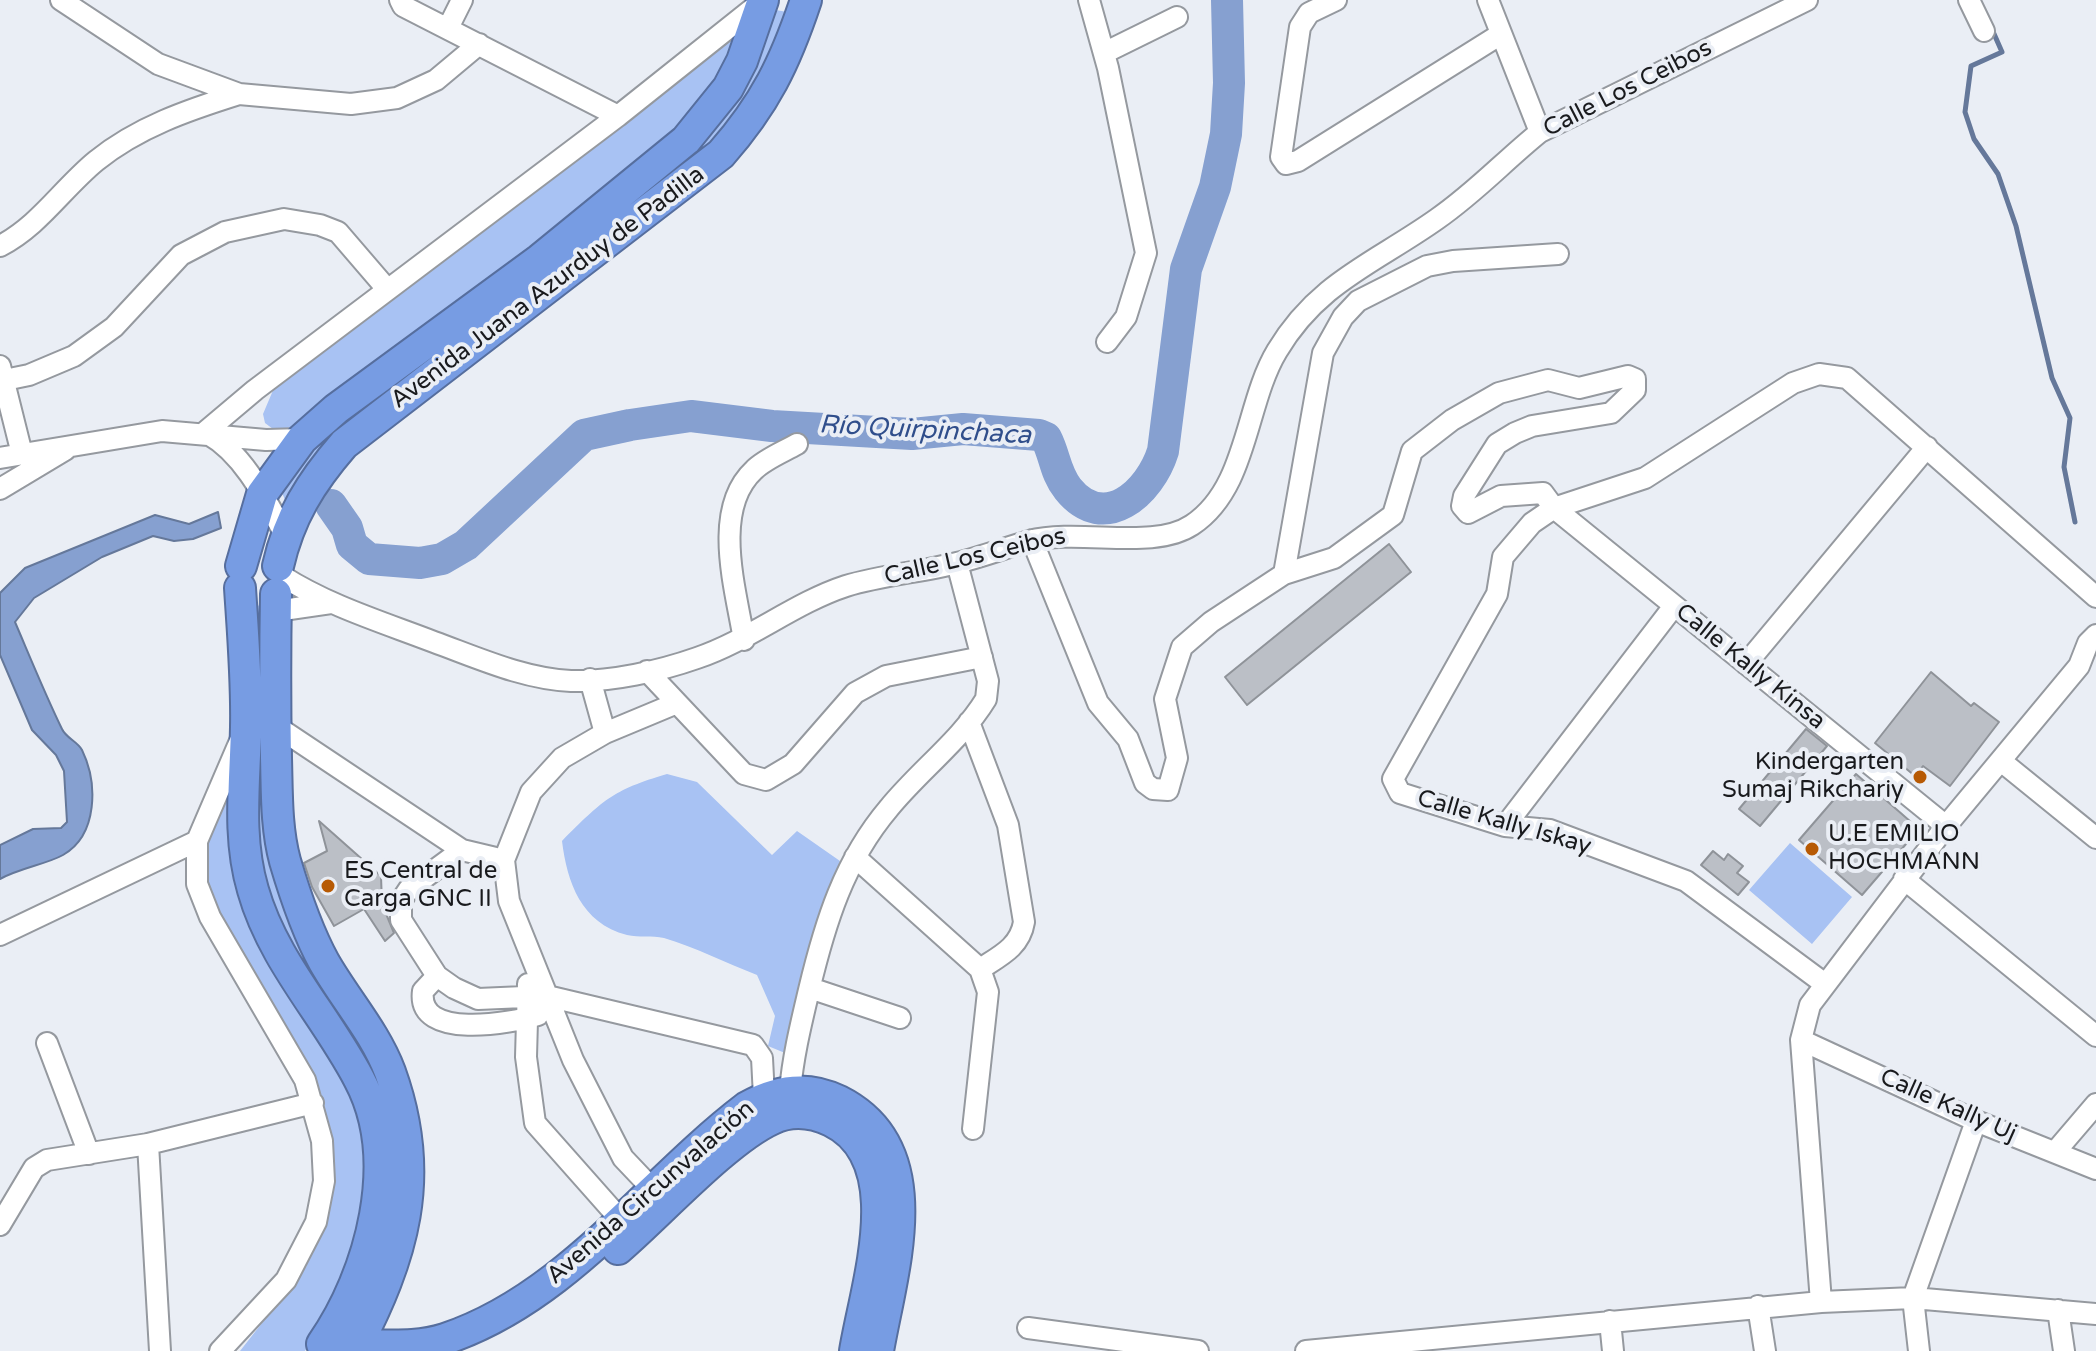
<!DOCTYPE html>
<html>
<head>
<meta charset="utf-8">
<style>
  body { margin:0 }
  canvas { display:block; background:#eaeef5 }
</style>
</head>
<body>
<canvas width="2096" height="1351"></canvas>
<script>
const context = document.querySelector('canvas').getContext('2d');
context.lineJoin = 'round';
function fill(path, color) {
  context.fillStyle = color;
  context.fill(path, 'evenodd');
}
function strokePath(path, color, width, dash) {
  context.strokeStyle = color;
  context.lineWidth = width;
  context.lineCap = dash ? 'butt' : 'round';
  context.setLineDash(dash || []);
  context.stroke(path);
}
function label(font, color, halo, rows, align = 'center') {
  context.font = font + ' "Varela Round",sans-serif';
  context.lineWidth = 8;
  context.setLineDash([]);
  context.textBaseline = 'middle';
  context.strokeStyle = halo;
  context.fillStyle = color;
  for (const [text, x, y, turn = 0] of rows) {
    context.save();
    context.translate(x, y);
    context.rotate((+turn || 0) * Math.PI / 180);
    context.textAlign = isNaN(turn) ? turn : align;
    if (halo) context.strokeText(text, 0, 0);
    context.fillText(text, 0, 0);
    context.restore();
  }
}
const green = new Path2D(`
  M 770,9 L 793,13 L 733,125 L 287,505 L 281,490 L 313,445 L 686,153 Z
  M 747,17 L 725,72 L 685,128 L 503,273 L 292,430 L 277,432 L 265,423 L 263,414 L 274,388 L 654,102 Z
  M 269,604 L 267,822 L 386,1084 L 389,1184 L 275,920 L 253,834 L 249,607 Z
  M 667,774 L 697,782 L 772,855 L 797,831 L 840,861 L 785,1053 L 768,1046 L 775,1016 L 757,975 C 726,963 695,947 664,938 C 652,935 639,938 627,935 C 581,923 567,882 562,841 C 602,801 612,790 667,774 Z
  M 229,778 C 230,820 226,864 241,904 C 262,963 302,1007 334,1060 C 375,1127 372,1230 338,1300 C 329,1317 316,1334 305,1351 L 240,1351 L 306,1267 L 332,1189 L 328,1131 L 203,881 L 206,837 Z
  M 1790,843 L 1852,897 L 1812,944 L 1749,890 Z`);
const water = new Path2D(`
  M 218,512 L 221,528 L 193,539 L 174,541 L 153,536 L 102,557 L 34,598 L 15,622 C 30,657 45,694 62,729 C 66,738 78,742 82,750 C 98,783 98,835 63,855 C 47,864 20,868 0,879 L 0,845 L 33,829 L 61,828 L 67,822 L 64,771 L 56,755 L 32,730 L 0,655 L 0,593 L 25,568 L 155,515 L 189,524 Z`);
const stream = new Path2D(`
  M 1991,27 L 2002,52 L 1971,66 L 1965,112 L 1974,139 L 1998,174 L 2016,226 L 2052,378 L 2070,418 L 2064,467 L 2075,522`);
const river = new Path2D(`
  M 331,505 L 347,528 L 352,545 L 369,559 L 420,563 L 442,559 L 466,545 L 584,435 L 630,425 L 691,416 L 772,426 L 912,434 L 963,429 L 1039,435 L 1046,438 C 1055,455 1055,473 1068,489 C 1104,534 1150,493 1163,451 L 1186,269 L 1215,187 L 1226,134 L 1229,83 L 1227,0`);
const building = new Path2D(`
  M 1389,544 L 1411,572 L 1247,705 L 1225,677 Z
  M 1931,672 L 1971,706 L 1974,703 L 1999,722 L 1950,786 L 1923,766 L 1915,776 L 1875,743 Z
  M 1806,729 L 1827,746 L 1760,826 L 1739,809 Z
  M 1856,774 L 1919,829 L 1862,895 L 1799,840 Z
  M 319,821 L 381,876 L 382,904 L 394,933 L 385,941 L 364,909 L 334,926 L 312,887 L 304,863 L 327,851 Z
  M 1713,851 L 1724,860 L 1728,854 L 1743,866 L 1737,873 L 1749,882 L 1738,895 L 1701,865 Z`);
const minor = new Path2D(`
  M 61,0 L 158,64 L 239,94 L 351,104 L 397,98 L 436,80 L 479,44
  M 400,0 L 403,6 L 618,116
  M 1089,0 L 1108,68 L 1146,253 L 1126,317 L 1107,342
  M 1336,0 L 1309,13 L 1300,27 L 1281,157 L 1286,164 L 1298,161 L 1501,34
  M 1488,0 L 1540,132
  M 1969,0 L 1984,31
  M 448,28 L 462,0
  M 1104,53 L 1177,17
  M 0,246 C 39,226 62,189 96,161 C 138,127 188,110 239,94
  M 0,366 L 22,454
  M 0,381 L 29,375 L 74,356 L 114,327 L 181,255 L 225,232 L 284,219 L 320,225 L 338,232 L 387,289
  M 204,433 L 255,390 L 618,116 L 761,2
  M 208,434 C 244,454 266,500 285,535
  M 0,458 L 162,431 L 266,440 L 302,439
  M 0,489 L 65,450
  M 1032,540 L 1098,703 L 1128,739 L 1145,783 L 1153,789 L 1168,790 L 1177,758 L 1165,699 L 1182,647 L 1211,622 L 1284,574 L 1334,558 L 1393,515 L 1412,451 L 1452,420 L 1499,393 L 1548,380 L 1579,388 L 1628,376 L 1635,379 L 1635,390 L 1611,413 L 1532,426 L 1515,433 L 1497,444 L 1464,496 L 1462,506 L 1468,513 L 1501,496 L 1543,493 L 1554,508 L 1946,826
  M 1284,574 L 1323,353 L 1343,317 L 1358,301 L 1427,266 L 1453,261 L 1558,254
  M 282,576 C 329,606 382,622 434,642 C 478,658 524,679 571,681 C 611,682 660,671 697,658 C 750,640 794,603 846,586 C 882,575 921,572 957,563 C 981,557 1005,548 1029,541 C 1080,528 1153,551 1192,525 C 1248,488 1245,404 1277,351 C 1318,282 1375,263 1437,219 C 1476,192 1504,161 1540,132 L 1807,0
  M 276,611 L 331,603
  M 744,640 C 736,590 711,510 754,470 C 765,459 783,452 797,444
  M 1746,664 L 1927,447
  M 647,671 L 744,774 L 766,780 L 793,764 L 855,693 L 886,676 L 982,657
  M 590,679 L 605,733
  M 969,722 L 1008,825 L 1024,922 C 1020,947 1000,956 980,969
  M 276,726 L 462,850 L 504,860
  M 2001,761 L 2096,838
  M 1505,826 L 1674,606
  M 462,850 L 409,889 L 401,901 L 401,920 L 437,976 L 454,988 L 478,999 L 547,996 L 753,1045 L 762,1058 L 764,1097
  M 855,857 L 980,969 L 988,992 L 973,1129
  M 1904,879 L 2096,1036
  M 0,935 L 197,841
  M 437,976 L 423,991 C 416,1041 512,1023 538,1015
  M 528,984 L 526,1057 L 535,1123 L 628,1228
  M 1825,984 L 1686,881 L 1550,830 L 1505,826 L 1400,793 L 1393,779 L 1497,594 L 1503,557 L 1532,523 L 1554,508 L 1645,478 L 1793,383 L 1819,374 L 1847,378 L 2096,597
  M 810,988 L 900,1018
  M 1801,1040 L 1976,1121 L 2096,1169
  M 47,1043 L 89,1154
  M 790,1091 C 793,1056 801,1024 809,990 C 825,923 844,861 889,808 C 919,771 961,740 986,699 L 988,681 L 957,563
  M 148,1144 L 160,1351
  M 2055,1152 L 2096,1104
  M 660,1197 L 623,1158 L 573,1060 L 509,901 L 504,860 L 531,792 L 562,758 L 605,733 L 677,703
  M 0,1225 L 34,1168 L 47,1160 L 148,1144 L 313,1103
  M 1821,1302 L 1801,1040 L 1810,1005 L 1946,826 L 2079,666 L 2088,643 L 2096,635
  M 1758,1306 L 1765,1351
  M 2058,1310 L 2064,1351
  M 1610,1321 L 1613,1351
  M 1028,1328 L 1198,1351
  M 220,1351 L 286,1280 L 316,1222 L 324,1181 L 322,1141 L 305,1080 L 210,917 L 197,884 L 197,841 L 240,741
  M 1306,1351 L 1821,1302 L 1913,1298 L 2096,1314
  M 1919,1351 L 1913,1298 L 1976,1121`);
const highway = new Path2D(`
  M 241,566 L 262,494 L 302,439 L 336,409 L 539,260 L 686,140 L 728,88 L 742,61 L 763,0
  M 278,566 C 289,517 311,482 344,444 L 721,154 C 765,104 785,63 806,0
  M 240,588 C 243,634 247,680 246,727 C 245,782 237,836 253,890 C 273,961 325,1014 359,1079 C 402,1159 371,1274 322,1344
  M 276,594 C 275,649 275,703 276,758 C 277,792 276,828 285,861 C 295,895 307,931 324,962 C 345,999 375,1032 390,1072 C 428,1177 403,1257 354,1351
  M 618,1249 C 659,1214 726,1140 772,1119 C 791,1110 812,1112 831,1121 C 910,1159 866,1284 855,1351
  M 342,1346 C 377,1343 411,1350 445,1339 C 568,1298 647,1183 747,1107 C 777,1090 807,1085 839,1101 C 934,1149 892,1270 878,1351`);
const markers = [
  [1920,777,8,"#b75a04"],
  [1812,849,8,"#b75a04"],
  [328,886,8,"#b75a04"]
];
const streetNames = [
  ["Calle Los Ceibos",1628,89,-27],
  ["Avenida Juana Azurduy de Padilla",548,288,-37],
  ["Calle Los Ceibos",975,557,-13],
  ["Calle Kally Kinsa",1750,667,39],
  ["Calle Kally Iskay",1504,823,16],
  ["Calle Kally Uj",1948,1106,24],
  ["Avenida Circunvalación",651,1193,-41]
];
const poiNames = [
  ["Kindergarten",1904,763,"right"],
  ["Sumaj Rikchariy",1904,791,"right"],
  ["U.E EMILIO",1828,835],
  ["HOCHMANN",1828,863],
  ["ES Central de",344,872],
  ["Carga GNC II",344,900]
];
const waterNames = [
  ["Río Quirpinchaca",925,431,3]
];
fill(green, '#a8c2f3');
fill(water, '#86a0d0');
strokePath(water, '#65789a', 2);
strokePath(stream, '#65789a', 5);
strokePath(river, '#86a0d0', 32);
fill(building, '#bbbfc6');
strokePath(building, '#8f9399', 2);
strokePath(minor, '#95999f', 24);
strokePath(highway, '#566e9e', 34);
strokePath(minor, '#fff', 20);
strokePath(highway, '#779ce3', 30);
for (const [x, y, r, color] of markers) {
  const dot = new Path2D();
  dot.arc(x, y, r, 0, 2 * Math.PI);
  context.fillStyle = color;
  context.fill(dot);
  strokePath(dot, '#eaeef5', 3);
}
label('24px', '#191a1d', '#eaeef5', streetNames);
label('24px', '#191a1d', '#eaeef5', poiNames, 'left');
label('italic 26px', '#304e8b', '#eaeef5', waterNames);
</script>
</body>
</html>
